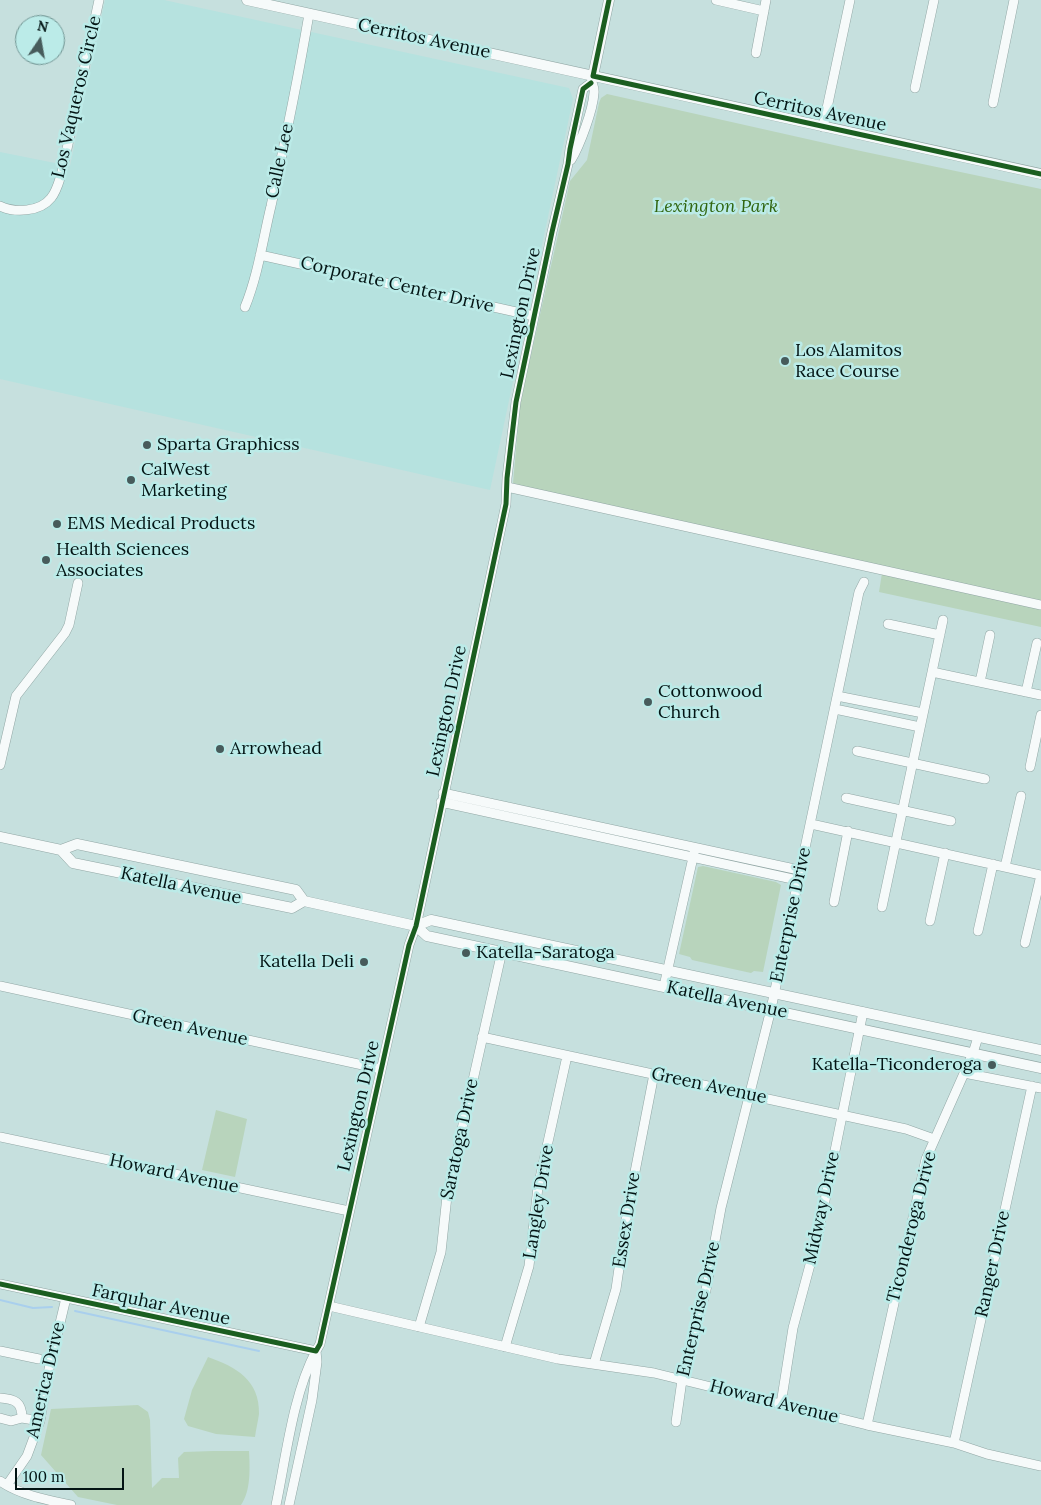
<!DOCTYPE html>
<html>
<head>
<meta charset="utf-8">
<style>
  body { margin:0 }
  #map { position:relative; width:1041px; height:1505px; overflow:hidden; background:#c6e0de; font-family:Lora,serif }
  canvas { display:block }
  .north { position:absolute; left:15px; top:15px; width:50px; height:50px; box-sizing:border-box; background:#bbebe8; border:1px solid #719593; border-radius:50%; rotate:12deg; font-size:14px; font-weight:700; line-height:20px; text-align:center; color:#031414 }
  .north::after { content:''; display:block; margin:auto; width:18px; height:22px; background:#475b5b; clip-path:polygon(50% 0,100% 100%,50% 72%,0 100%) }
  .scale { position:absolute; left:15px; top:1468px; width:109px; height:22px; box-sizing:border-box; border:2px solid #031414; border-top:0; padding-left:6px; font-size:15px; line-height:18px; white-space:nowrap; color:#031414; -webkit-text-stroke:4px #bbebe8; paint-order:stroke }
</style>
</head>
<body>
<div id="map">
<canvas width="1041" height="1505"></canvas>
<div class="north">N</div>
<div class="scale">100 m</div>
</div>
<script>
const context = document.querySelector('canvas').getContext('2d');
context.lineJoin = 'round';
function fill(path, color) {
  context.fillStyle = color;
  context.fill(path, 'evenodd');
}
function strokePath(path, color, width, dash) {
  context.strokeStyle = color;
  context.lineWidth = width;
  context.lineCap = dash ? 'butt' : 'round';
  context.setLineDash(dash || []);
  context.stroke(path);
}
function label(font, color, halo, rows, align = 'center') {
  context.font = font + ' Lora,serif';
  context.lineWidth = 5;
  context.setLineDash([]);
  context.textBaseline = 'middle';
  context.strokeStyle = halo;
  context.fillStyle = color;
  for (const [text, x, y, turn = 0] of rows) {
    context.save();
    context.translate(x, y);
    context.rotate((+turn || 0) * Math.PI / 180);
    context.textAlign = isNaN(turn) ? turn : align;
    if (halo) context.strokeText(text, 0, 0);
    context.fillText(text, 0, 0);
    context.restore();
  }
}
const built = new Path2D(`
  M 105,0 L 164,0 L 569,88 L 573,99 L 490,490 L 0,379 L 0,152 L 70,166 Z`);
const green = new Path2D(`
  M 607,94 L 856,150 L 1041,189 L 1041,627 L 879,592 L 882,573 L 516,493 L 517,484 L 513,483 L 520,404 L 570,181 L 587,160 L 599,103 L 601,98 Z
  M 703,866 L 776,882 L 781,885 L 763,972 L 754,971 L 751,973 L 692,960 L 690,957 L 679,954 L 698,867 Z
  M 216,1110 L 247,1119 L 235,1177 L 202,1170 Z
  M 208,1357 C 236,1367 260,1380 259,1414 C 258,1421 256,1429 255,1437 L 216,1434 L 188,1426 L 184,1419 L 192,1390 Z
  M 138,1405 L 148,1412 L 150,1420 L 152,1488 L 162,1478 L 179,1478 L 178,1458 L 184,1452 L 213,1451 L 249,1451 C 250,1468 251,1491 241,1505 L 117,1505 L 78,1497 L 41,1455 L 51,1409 Z`);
const stream = new Path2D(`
  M 0,1300 L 33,1308 L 52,1307
  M 75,1311 L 259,1351`);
const minor = new Path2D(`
  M 716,0 L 764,11
  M 756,53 L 766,0
  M 915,88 L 934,0
  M 993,103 L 1014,0
  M 823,127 L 850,0
  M 571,160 C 580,145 593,110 594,93 C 595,87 591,84 592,78
  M 0,206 C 15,213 40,212 51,198 C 57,191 59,181 62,172 L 99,0
  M 260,255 L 534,316
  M 245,307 C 258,275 263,239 271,206 C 285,142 298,79 309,14
  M 507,487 L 1041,605
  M 888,624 L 940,635
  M 932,672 L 943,620
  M 980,682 L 990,635
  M 1026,692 L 1037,643
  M 837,696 L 923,713
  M 835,709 L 920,727
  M 857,751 L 985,779
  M 0,765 L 16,696 L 65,633 L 69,625 L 78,583
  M 1030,767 L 1041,715
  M 443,793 L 799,870
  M 846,798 L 951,821
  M 441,802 L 797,880
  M 811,824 L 1041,875
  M 1005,867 L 1021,796
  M 834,902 L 848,831
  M 882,907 L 932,672 L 1041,695
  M 930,921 L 945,853
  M 978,931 L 993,864
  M 1025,943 L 1041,875
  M 0,986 L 381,1069
  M 664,986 L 694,853
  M 482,1037 L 906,1129 L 934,1139
  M 964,1073 L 1041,1088
  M 0,1137 L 349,1211
  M 0,1284 L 316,1351 L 320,1344 L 409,945 L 416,926 L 506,504 L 507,478 L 516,402 L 552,232 L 568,164 L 570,149 L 583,89 L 591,83
  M 329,1306 L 558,1359 L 654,1373 L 867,1425 L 954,1443 L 987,1454 L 1041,1466
  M 419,1327 L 441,1252 L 447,1196 L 502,951
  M 505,1347 L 529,1266 L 538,1187 L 567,1056
  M 0,1351 L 39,1359
  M 594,1364 L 616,1289 L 627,1213 L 654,1074
  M 0,1398 C 15,1399 22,1402 22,1418
  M 781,1404 L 793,1328 L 818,1235 L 863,1012
  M 0,1418 L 11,1421 L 22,1418 L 40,1421
  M 676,1422 L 682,1380 L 706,1290 L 721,1208 L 771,1009 L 859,592 L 864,582
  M 867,1425 L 926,1159 L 973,1053 L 978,1037
  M 954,1443 L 1032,1086
  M 0,1481 C 20,1495 47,1500 71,1505
  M 7,1485 L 27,1456 L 40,1421 L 49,1369 L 66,1298
  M 276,1505 C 286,1457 293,1394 316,1351 L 317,1362 L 312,1400 L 289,1505`);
const major = new Path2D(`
  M 247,0 L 1041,174
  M 593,76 L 609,0
  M 0,837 L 61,850 L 77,844 L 296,890 L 304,901 L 416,926 L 427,936 L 1041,1068
  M 61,850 L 73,863 L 292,908 L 304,901
  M 416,926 L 431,920 L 1041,1050`);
const cycleway = new Path2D(`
  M 609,0 L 593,76 L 1041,174
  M 0,1284 L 316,1351 L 320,1344 L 409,945 L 416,926 L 506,504 L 507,478 L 516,402 L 552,232 L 568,164 L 570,149 L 583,89 L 591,83`);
const markers = [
  [785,361,5,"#475b5b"],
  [147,445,5,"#475b5b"],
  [131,480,5,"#475b5b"],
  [57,524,5,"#475b5b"],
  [46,560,5,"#475b5b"],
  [648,702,5,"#475b5b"],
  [220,749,5,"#475b5b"],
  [466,953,5,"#475b5b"],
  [364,962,5,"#475b5b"],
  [992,1065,5,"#475b5b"]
];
const streetNames = [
  ["Cerritos Avenue",424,39,12],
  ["Los Vaqueros Circle",77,97,-77],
  ["Cerritos Avenue",820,112,12],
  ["Calle Lee",280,161,-78],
  ["Corporate Center Drive",397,285,13],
  ["Lexington Drive",521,313,-78],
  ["Lexington Drive",447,711,-78],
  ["Katella Avenue",181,886,12],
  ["Enterprise Drive",791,915,-78],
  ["Katella Avenue",727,1000,12],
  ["Green Avenue",190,1028,12],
  ["Green Avenue",709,1086,12],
  ["Lexington Drive",359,1106,-77],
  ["Saratoga Drive",460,1139,-78],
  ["Howard Avenue",174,1174,12],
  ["Langley Drive",539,1202,-81],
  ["Midway Drive",822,1208,-78],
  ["Essex Drive",627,1220,-81],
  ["Ticonderoga Drive",912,1227,-76],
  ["Ranger Drive",993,1264,-78],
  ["Farquhar Avenue",161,1305,12],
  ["Enterprise Drive",699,1309,-77],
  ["America Drive",46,1380,-77],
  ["Howard Avenue",774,1402,14]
];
const parkNames = [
  ["Lexington Park",716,207]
];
const poiNames = [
  ["Los Alamitos",795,351],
  ["Race Course",795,372],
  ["Sparta Graphicss",157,445],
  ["CalWest",141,470],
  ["Marketing",141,491],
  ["EMS Medical Products",67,524],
  ["Health Sciences",56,550],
  ["Associates",56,571],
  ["Cottonwood",658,692],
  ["Church",658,713],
  ["Arrowhead",230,749],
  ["Katella-Saratoga",476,953],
  ["Katella Deli",354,962,"right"],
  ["Katella-Ticonderoga",982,1065,"right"]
];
fill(built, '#b6e2df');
fill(green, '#b8d4bc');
strokePath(stream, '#a9cfed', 2);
strokePath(minor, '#91a6a4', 10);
strokePath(major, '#91a6a4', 11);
strokePath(minor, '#f6fafa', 9);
strokePath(major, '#f6fafa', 10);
strokePath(cycleway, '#1b5e20', 5);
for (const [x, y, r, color] of markers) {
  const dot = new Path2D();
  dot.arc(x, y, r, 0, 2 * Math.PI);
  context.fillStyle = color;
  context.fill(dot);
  strokePath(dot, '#bbebe8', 2);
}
label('18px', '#031414', '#bbebe8', streetNames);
label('italic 18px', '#30650f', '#bbebe8', parkNames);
label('18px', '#031414', '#bbebe8', poiNames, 'left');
</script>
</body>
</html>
